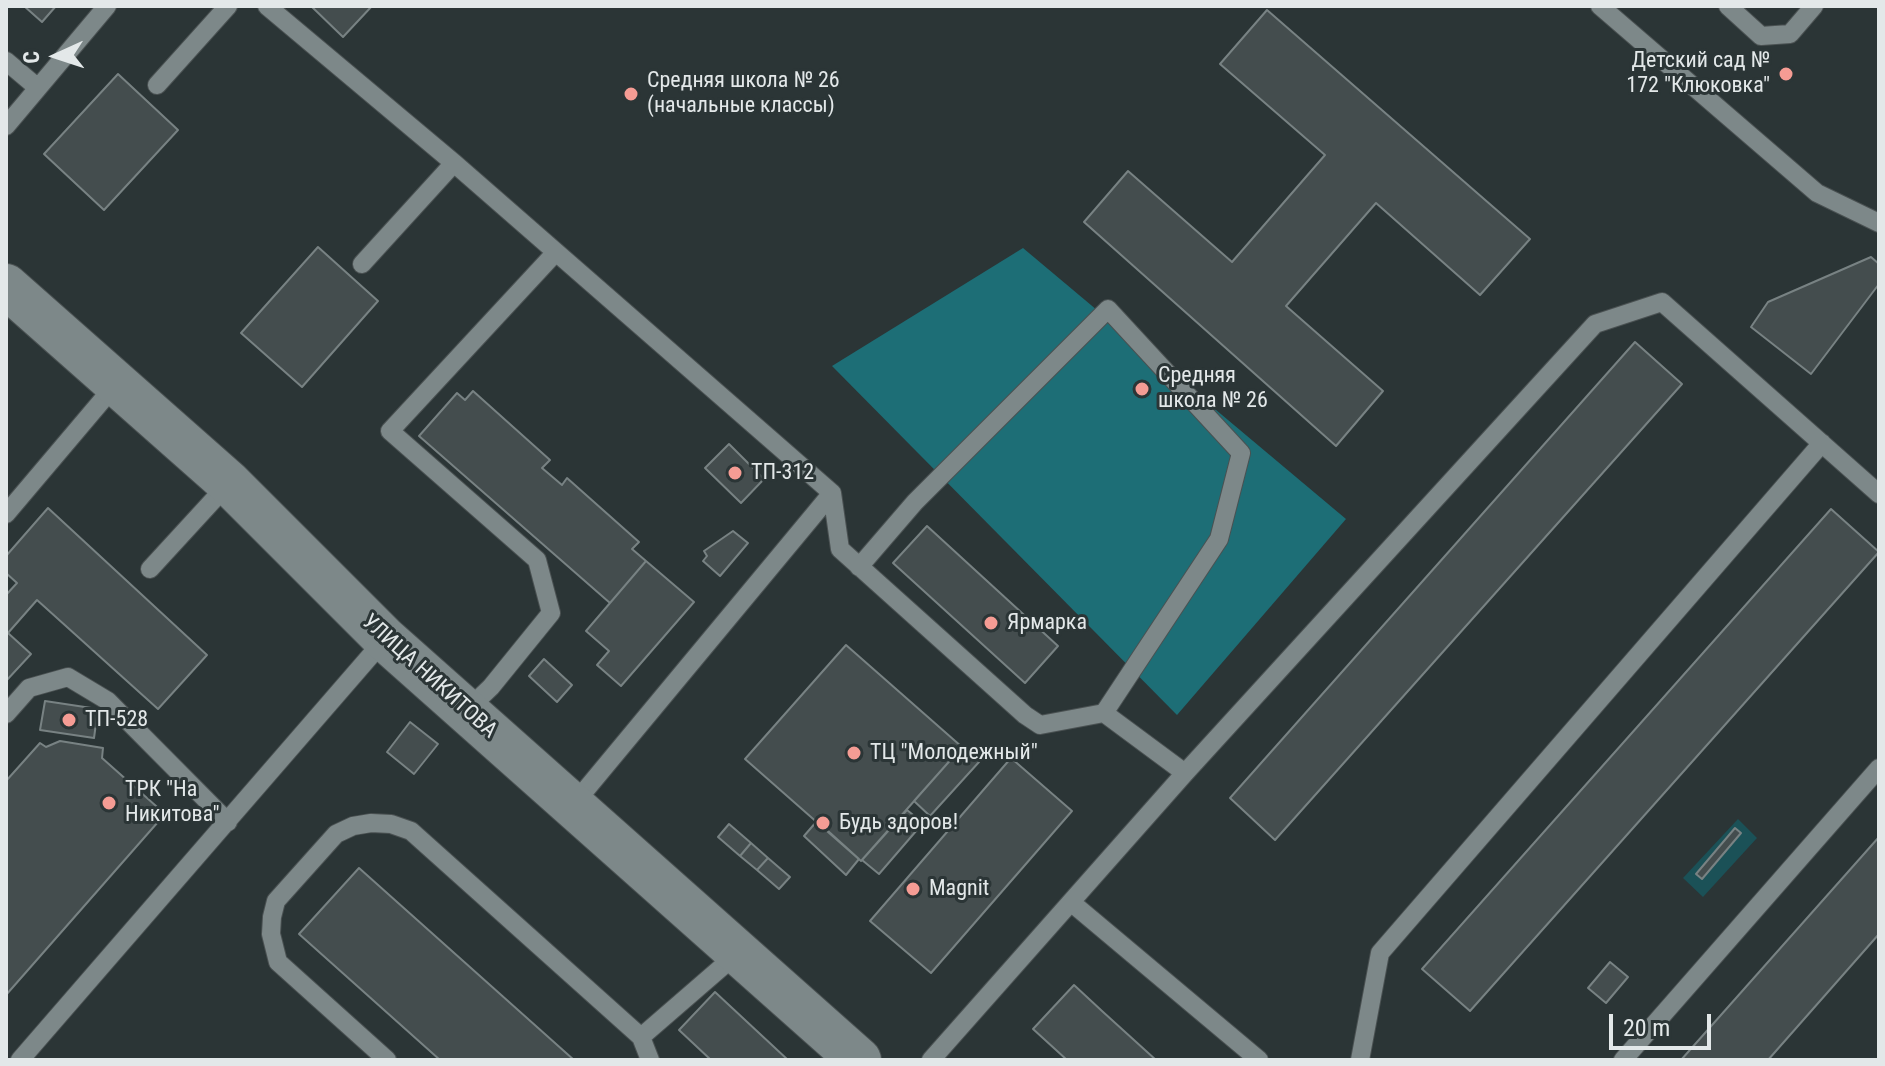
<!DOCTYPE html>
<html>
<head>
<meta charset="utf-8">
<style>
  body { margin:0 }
  #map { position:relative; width:1885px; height:1066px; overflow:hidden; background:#2b3536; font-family:"Roboto Condensed",sans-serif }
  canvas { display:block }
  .frame { position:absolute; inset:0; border:8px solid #e3e8e9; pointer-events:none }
  .north { position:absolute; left:16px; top:16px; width:80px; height:80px; -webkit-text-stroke:6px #2b3536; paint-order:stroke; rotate:267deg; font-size:22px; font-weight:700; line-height:32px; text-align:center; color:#e3e8e9 }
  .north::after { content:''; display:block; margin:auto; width:28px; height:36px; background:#e3e8e9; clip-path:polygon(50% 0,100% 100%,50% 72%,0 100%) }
  .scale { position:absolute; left:1609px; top:1014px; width:102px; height:36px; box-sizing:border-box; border:4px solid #e3e8e9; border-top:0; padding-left:10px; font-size:24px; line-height:28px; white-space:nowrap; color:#e3e8e9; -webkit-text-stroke:6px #2b3536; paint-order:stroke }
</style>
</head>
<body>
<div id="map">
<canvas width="1885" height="1066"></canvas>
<div class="frame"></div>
<div class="north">С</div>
<div class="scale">20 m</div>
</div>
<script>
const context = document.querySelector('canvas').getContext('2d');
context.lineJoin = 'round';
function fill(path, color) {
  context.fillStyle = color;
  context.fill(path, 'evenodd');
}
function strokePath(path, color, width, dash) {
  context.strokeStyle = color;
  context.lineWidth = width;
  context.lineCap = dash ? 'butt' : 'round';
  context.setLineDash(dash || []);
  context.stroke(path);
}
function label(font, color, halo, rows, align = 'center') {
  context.font = font + ' "Roboto Condensed",sans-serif';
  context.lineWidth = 6;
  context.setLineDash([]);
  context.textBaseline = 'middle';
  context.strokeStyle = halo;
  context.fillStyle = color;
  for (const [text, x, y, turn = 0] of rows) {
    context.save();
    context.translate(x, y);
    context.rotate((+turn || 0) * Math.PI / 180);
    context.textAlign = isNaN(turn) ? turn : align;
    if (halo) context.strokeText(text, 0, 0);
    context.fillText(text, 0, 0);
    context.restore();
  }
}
const green = new Path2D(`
  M 1738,819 L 1757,838 L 1703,897 L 1683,878 Z`);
const forest = new Path2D(`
  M 1023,248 L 1346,519 L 1177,715 L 832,366 Z`);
const building = new Path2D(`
  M 24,6 L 56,6 L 42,22 Z
  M 311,6 L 372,6 L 343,37 Z
  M 1267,10 L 1530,239 L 1480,295 L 1376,203 L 1286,306 L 1383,391 L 1336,446 L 1084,222 L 1128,171 L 1232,262 L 1325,155 L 1220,64 Z
  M 118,74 L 178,130 L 104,210 L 44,154 Z
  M 318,247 L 378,301 L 302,387 L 241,333 Z
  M 1871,257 L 1879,264 L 1879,284 L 1811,374 L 1751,327 L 1768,302 Z
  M 1635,342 L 1682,384 L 1275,840 L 1230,798 Z
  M 473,391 L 550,460 L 542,468 L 562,485 L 567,478 L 639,542 L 632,549 L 646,561 L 610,603 L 419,436 L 457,393 L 465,400 Z
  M 729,444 L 764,479 L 741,503 L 705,468 Z
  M 48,508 L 207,655 L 158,709 L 37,600 L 8,633 L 31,654 L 6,681 L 6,595 L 17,583 L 6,573 L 6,556 Z
  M 1831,509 L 1879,552 L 1470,1011 L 1422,969 Z
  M 927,526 L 1058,646 L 1025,683 L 893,563 Z
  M 733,531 L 748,543 L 720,576 L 703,561 L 707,556 L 704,551 Z
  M 646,561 L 694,602 L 621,686 L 597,665 L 609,651 L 586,631 Z
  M 846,645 L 962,747 L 861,861 L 745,759 Z
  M 544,659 L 572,685 L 557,702 L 529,676 Z
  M 45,701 L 98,709 L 94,738 L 40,730 Z
  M 410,722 L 438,744 L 414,774 L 387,752 Z
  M 60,741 L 103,748 L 102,758 L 165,814 L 6,995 L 6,781 L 40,743 L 46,747 Z
  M 962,747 L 979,762 L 930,816 L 914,801 Z
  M 1011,758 L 1072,811 L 931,973 L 870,921 Z
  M 907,810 L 923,823 L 879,874 L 862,860 Z
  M 817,821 L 859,859 L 846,875 L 804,836 Z
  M 729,824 L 751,843 L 740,856 L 718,837 Z
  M 1735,828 L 1741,833 L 1702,879 L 1696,874 Z
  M 1879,837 L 1879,934 L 1768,1060 L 1681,1060 Z
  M 751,843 L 768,858 L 757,870 L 740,856 Z
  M 768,858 L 790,877 L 779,889 L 757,870 Z
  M 359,868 L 574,1060 L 440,1060 L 299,934 Z
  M 1610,962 L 1628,977 L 1606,1003 L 1588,988 Z
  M 1074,985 L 1102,1011 L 1156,1060 L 1067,1060 L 1033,1029 Z
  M 715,992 L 788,1060 L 711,1060 L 679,1030 Z`);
const service = new Path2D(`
  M 267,6 L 454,163 L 832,493 L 840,549 L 1025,715 L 1040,725 L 1104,713 L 1185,773
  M 1600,6 L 1817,193 L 1879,223
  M 1728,6 L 1761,36 L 1790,34 L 1814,6
  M 6,61 L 38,88
  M 157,85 L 228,6
  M 6,126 L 107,6
  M 362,264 L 454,163
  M 6,514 L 116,384
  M 859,567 L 915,502 L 1108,309 L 1241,453 L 1219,539 L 1104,713
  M 150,569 L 229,483
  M 466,711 L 491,687 L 551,613 L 537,560 L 390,431 L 556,252
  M 6,714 L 29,688 L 68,677 L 108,701 L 228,822
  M 573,805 L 832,493
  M 1072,903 L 1259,1060
  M 641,1037 L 738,953
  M 20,1060 L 385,639
  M 387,1060 L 278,962 L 271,934 L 272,917 L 276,901 L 336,834 L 353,826 L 371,823 L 391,824 L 411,831 L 641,1037 L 650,1060
  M 931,1060 L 1185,773 L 1595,324 L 1662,302 L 1879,494
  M 1360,1060 L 1380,953 L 1822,443
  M 1623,1060 L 1879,768`);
const tertiary = new Path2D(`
  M 6,286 L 229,483 L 385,639 L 859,1060`);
const markers = [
  [1786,74,8,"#f59c94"],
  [631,94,8,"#f59c94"],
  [1142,389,8,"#f59c94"],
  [735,473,8,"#f59c94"],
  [991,623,8,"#f59c94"],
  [69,720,8,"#f59c94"],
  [854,753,8,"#f59c94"],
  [109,803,8,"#f59c94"],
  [823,823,8,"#f59c94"],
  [913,889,8,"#f59c94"]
];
const poiNames = [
  ["Детский сад №",1770,61,"right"],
  ["172 \"Клюковка\"",1770,86,"right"],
  ["Средняя школа № 26",647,81],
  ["(начальные классы)",647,106],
  ["Средняя",1158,376],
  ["школа № 26",1158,401],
  ["ТП-312",751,473],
  ["Ярмарка",1007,623],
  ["ТП-528",85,720],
  ["ТЦ \"Молодежный\"",870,753],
  ["ТРК \"На",125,790],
  ["Никитова\"",125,815],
  ["Будь здоров!",839,823],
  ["Magnit",929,889]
];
const streetNames = [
  ["УЛИЦА НИКИТОВА",429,677,42]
];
fill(green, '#1b5157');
fill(forest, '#1d6e76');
fill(building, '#444d4e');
strokePath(building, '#788283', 2);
strokePath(service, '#4a5152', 20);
strokePath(tertiary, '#4a5152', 46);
strokePath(service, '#7d8889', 18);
strokePath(tertiary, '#7d8889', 44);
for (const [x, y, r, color] of markers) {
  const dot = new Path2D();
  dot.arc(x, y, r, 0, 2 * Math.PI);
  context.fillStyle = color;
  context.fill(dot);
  strokePath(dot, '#2b3536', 3);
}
label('22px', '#e3e8e9', '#2b3536', poiNames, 'left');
label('22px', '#e3e8e9', '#2b3536', streetNames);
</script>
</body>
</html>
